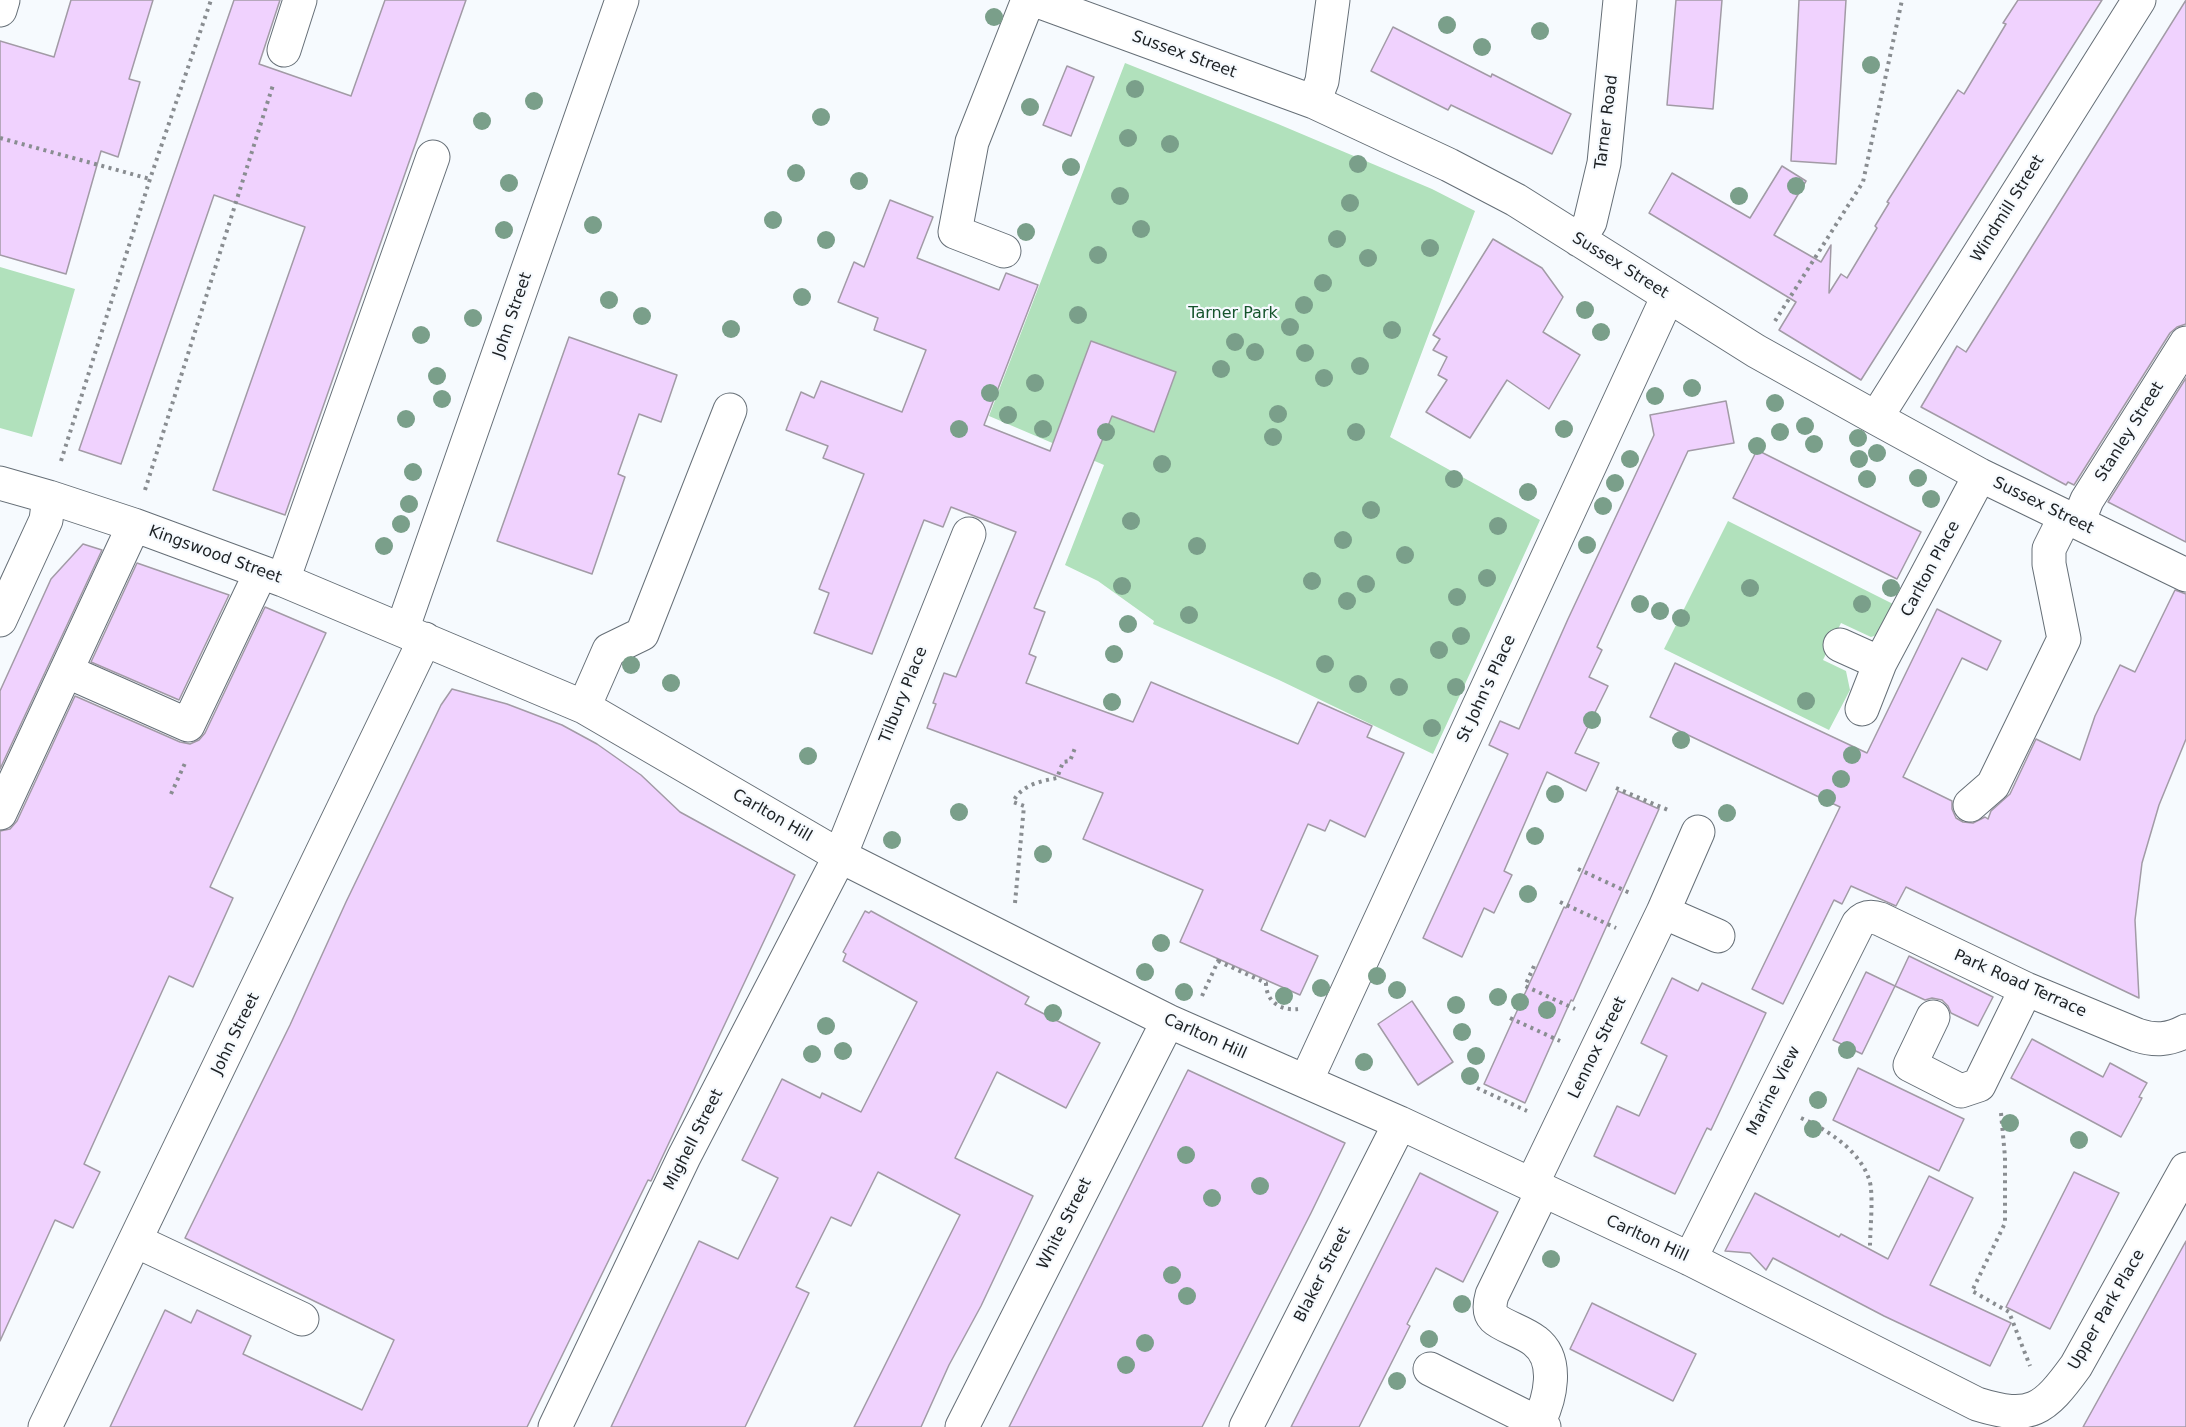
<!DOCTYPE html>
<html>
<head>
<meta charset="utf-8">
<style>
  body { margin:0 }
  canvas { display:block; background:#f6fafe }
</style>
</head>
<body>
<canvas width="2186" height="1427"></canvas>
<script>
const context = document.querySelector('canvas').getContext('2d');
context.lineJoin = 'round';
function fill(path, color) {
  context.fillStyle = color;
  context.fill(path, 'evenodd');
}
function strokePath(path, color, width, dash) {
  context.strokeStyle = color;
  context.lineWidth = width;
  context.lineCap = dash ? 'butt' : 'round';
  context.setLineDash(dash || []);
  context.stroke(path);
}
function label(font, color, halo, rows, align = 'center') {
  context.font = font + ' "DejaVu Sans",sans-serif';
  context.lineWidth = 4.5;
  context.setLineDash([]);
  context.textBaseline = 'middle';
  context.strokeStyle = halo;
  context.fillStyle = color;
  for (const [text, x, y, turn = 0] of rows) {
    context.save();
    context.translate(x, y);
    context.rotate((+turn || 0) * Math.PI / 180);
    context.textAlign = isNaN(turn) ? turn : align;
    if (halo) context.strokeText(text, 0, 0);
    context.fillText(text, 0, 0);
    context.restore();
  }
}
const green = new Path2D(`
  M 1125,63 L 1278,124 L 1432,189 L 1475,211 L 1390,437 L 1540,520 L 1433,754 L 1279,680 L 1153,624 L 1154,621 L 1098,581 L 1065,565 L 1104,465 L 989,416 Z
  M 0,267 L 75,289 L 32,437 L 0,428 Z
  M 1728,521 L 1895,605 L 1880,634 L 1871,637 L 1841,623 L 1823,660 L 1846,671 L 1850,690 L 1829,730 L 1664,649 Z`);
const building = new Path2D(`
  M 71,0 L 153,0 L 129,79 L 140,82 L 118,157 L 101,151 L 66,274 L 0,255 L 0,41 L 54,57 Z
  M 234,0 L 280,0 L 259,64 L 351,96 L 385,0 L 466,0 L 285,515 L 213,490 L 305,227 L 214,195 L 121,464 L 79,450 Z
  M 1676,0 L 1722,0 L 1713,109 L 1667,105 Z
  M 1799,0 L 1846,0 L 1836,164 L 1791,161 Z
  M 2018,0 L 2102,0 L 1861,380 L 1779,330 L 1796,302 L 1649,213 L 1672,173 L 1750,218 L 1782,166 L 1806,181 L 1774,235 L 1821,262 L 1831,245 L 1829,293 L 1841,274 L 1847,278 L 1877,228 L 1875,226 L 1889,203 L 1887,202 L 1958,90 L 1964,94 L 2006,24 L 2003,23 Z
  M 2186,0 L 2186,324 L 2177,327 L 2170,333 L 2074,485 L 2068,482 L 2066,485 L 1921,407 L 1957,346 L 1966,352 Z
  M 1393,27 L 1491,77 L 1492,74 L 1571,114 L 1552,154 L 1451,105 L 1448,110 L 1371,71 Z
  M 1067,66 L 1094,77 L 1071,136 L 1043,125 Z
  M 890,200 L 933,217 L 917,258 L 999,290 L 1006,273 L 1038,285 L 984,425 L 1050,451 L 1091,341 L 1176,372 L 1154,432 L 1112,416 L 1034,608 L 1045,612 L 1029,654 L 1036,657 L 1026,683 L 1133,722 L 1151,682 L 1298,744 L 1318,702 L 1372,726 L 1367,737 L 1404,753 L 1365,837 L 1330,820 L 1325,831 L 1308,824 L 1261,930 L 1318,956 L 1300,995 L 1180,942 L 1203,890 L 1083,839 L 1103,793 L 927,728 L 936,704 L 933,703 L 944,673 L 956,677 L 1016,532 L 951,507 L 943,527 L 924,520 L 872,654 L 814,633 L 829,593 L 819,589 L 864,474 L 823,458 L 828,446 L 786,430 L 801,392 L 814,398 L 821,381 L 902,412 L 926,350 L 874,330 L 878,318 L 838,302 L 854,262 L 864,267 Z
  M 1493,239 L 1542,268 L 1563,297 L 1543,332 L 1580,355 L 1549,409 L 1507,380 L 1470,438 L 1426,412 L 1447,380 L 1438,375 L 1447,357 L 1433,350 L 1440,339 L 1433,335 Z
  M 569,337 L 677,375 L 661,422 L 639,414 L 618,474 L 625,477 L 592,574 L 497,541 Z
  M 2186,378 L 2186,542 L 2108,502 Z
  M 1726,401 L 1734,443 L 1688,451 L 1597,647 L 1602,650 L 1589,677 L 1608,686 L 1575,753 L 1599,763 L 1586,791 L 1547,772 L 1504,871 L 1512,875 L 1494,913 L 1484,908 L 1462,957 L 1423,938 L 1508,754 L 1489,745 L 1500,721 L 1519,729 L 1568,619 L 1654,435 L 1650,415 Z
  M 1757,450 L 1921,532 L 1897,579 L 1733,498 Z
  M 83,544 L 102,550 L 0,769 L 0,691 L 51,579 Z
  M 137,563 L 229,595 L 179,700 L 91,662 Z
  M 2175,590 L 2186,594 L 2186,739 L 2159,805 L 2142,863 L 2135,920 L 2139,998 L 1906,887 L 1896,906 L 1851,886 L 1842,904 L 1834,900 L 1783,1004 L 1752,989 L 1840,807 L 1650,717 L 1675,663 L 1867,753 L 1937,609 L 2001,641 L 1987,670 L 1962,658 L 1903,777 L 1952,801 L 1952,809 L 1956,818 L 1963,822 L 1973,823 L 1985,817 L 1988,819 L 1991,811 L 2010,794 L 2036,739 L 2080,760 L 2095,716 L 2120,665 L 2135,672 Z
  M 265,607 L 326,633 L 210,887 L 233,898 L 193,987 L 169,976 L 84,1164 L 100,1172 L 73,1228 L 55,1220 L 0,1341 L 0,831 L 10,829 L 17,821 L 75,696 L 180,742 L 190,744 L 199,740 L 205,733 Z
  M 452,689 L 507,704 L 562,725 L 597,744 L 641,775 L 680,812 L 795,875 L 651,1181 L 648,1180 L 527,1427 L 110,1427 L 165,1310 L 191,1323 L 197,1310 L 251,1336 L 243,1354 L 362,1410 L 394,1340 L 185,1238 L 290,1025 L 346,902 L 441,705 Z
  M 1618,791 L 1659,809 L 1573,1001 L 1571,1000 L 1525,1103 L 1484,1084 L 1564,907 L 1566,908 Z
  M 865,911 L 869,913 L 871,911 L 1029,997 L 1025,1004 L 1100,1043 L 1066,1108 L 997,1072 L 955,1158 L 1033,1196 L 981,1306 L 949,1365 L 921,1427 L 854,1427 L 960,1215 L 878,1172 L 851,1226 L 831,1217 L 796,1287 L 809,1293 L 745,1427 L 611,1427 L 699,1241 L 738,1259 L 778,1178 L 742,1160 L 782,1079 L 820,1098 L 822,1093 L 861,1112 L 917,1002 L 843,961 L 846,954 L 843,952 Z
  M 1909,956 L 1993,997 L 1978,1026 L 1951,1013 L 1948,1006 L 1942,1000 L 1932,998 L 1925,1000 L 1895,986 Z
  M 1866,972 L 1895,986 L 1862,1054 L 1833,1040 Z
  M 1672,978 L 1698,991 L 1702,983 L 1766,1013 L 1711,1130 L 1707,1128 L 1675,1194 L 1594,1156 L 1617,1106 L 1639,1116 L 1667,1056 L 1641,1043 Z
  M 1412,1001 L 1453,1062 L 1418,1085 L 1378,1024 Z
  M 2032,1039 L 2103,1077 L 2110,1063 L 2147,1083 L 2139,1097 L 2142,1098 L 2121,1137 L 2011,1078 Z
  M 1858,1068 L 1964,1119 L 1939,1171 L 1833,1120 Z
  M 1188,1070 L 1345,1143 L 1311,1213 L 1202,1427 L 1009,1427 Z
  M 2074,1172 L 2119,1193 L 2050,1329 L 2006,1307 Z
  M 1420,1173 L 1498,1212 L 1463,1282 L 1436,1268 L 1407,1324 L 1410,1326 L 1359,1427 L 1291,1427 Z
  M 1929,1176 L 1973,1198 L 1930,1285 L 2011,1323 L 1990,1366 L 1884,1316 L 1773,1258 L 1766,1270 L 1750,1253 L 1725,1251 L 1755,1193 L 1839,1237 L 1841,1234 L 1888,1259 Z
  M 2186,1241 L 2186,1427 L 2083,1427 Z
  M 1592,1303 L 1696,1354 L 1673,1401 L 1570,1349 Z`);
const path = new Path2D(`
  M 0,138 L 150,179
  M 1775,321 L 1863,182 L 1902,0
  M 61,461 L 150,179 L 211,0
  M 145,490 L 273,85
  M 1616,788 L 1668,810
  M 171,794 L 186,761
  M 1578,869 L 1632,894
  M 1560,902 L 1616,928
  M 1015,903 L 1024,806 L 1013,802 C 1021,785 1041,781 1057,778 L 1063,762 L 1070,761 L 1075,748
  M 1218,961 L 1266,983 C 1266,1002 1281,1011 1298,1009
  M 1534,966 L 1525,986 L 1575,1009
  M 1202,996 L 1219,959
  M 1510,1018 L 1560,1041
  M 1477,1088 L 1527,1111
  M 2001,1113 L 2005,1157 L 2005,1223 L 1972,1291 L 2009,1312 L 2030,1366
  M 1801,1118 C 1828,1130 1859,1150 1869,1179 C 1874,1192 1870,1230 1870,1246`);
const minor = new Path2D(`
  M 1035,0 L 1314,102 L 1449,165 L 1516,200 L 1756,351 L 1876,418 L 1980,475 L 2186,575
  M 0,10 L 3,0
  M 284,50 L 300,0
  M 1314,102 L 1322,81 L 1333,0
  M 1579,240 L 1590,222 L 1604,163 L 1620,0
  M 1004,251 L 955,232 L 972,142 L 1028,0
  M 1876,418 L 2139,0
  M 0,483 L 49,497 L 134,525 L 283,580 L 584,707 L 840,856 L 1080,977 L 1168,1021 L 1400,1123 L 1690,1259 L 1977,1404 C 2031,1421 2044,1410 2076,1366 L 2186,1169
  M 2078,522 L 2087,500 L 2186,343
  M 283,580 L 433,157
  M 0,620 L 46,520 L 49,497
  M 402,630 L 622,0
  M 1840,645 L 1880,663
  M 66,671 L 188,725 L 261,572
  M 584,707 L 609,650 L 642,634 L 730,410
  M 1862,709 L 1880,663 L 1980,475
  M 1970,805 L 1993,785 L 2064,639 L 2049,564 L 2049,549 L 2065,517
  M 0,813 L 134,525
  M 1663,912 L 1718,936
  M 1933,1017 L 1910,1065 L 1961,1091 L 1979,1085 L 2026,989
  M 1306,1081 L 1668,296
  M 1532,1184 L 1663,912 L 1698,832
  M 1543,1190 L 1492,1295 C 1490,1302 1488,1312 1494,1318 C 1502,1326 1524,1332 1535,1341 C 1560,1360 1550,1400 1538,1423 L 1544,1427
  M 136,1241 L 302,1319
  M 1690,1259 L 1858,924 C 1864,917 1871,916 1880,919 L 2026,989 L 2137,1035 C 2155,1041 2169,1040 2186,1031
  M 1430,1369 L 1538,1423
  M 45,1427 L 425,639
  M 555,1427 L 684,1157 L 840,856 L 969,534
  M 962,1427 L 1168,1021
  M 1246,1427 L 1400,1123`);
const trees = [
  [994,17],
  [1447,25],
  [1540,31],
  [1482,47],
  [1871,65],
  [1135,89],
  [534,101],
  [1030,107],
  [821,117],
  [482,121],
  [1128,138],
  [1170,144],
  [1358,164],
  [1071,167],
  [796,173],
  [859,181],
  [509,183],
  [1796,186],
  [1120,196],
  [1739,196],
  [1350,203],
  [773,220],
  [593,225],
  [1141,229],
  [504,230],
  [1026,232],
  [1337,239],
  [826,240],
  [1430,248],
  [1098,255],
  [1368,258],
  [1323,283],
  [802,297],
  [609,300],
  [1304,305],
  [1585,310],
  [1078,315],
  [642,316],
  [473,318],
  [1290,327],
  [731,329],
  [1392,330],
  [1601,332],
  [421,335],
  [1235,342],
  [1255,352],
  [1305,353],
  [1360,366],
  [1221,369],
  [437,376],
  [1324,378],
  [1035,383],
  [1692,388],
  [990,393],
  [1655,396],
  [442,399],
  [1775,403],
  [1278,414],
  [1008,415],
  [406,419],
  [1805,426],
  [959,429],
  [1043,429],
  [1564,429],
  [1106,432],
  [1356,432],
  [1780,432],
  [1273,437],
  [1858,438],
  [1814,444],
  [1757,446],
  [1877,453],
  [1630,459],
  [1859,459],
  [1162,464],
  [413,472],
  [1918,478],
  [1454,479],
  [1867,479],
  [1615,483],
  [1528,492],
  [1931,499],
  [409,504],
  [1603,506],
  [1371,510],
  [1131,521],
  [401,524],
  [1498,526],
  [1343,540],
  [1587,545],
  [384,546],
  [1197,546],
  [1405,555],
  [1487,578],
  [1312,581],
  [1366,584],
  [1122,586],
  [1750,588],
  [1891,588],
  [1457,597],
  [1347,601],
  [1640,604],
  [1862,604],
  [1660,611],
  [1189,615],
  [1681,618],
  [1128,624],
  [1461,636],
  [1439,650],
  [1114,654],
  [1325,664],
  [631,665],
  [671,683],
  [1358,684],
  [1399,687],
  [1456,687],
  [1806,701],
  [1112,702],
  [1592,720],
  [1432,728],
  [1681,740],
  [1852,755],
  [808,756],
  [1841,779],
  [1555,794],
  [1827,798],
  [959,812],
  [1727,813],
  [1535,836],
  [892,840],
  [1043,854],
  [1528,894],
  [1161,943],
  [1145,972],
  [1377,976],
  [1321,988],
  [1397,990],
  [1184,992],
  [1284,996],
  [1498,997],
  [1520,1002],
  [1456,1005],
  [1547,1010],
  [1053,1013],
  [826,1026],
  [1462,1032],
  [1847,1050],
  [843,1051],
  [812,1054],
  [1476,1056],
  [1364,1062],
  [1470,1076],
  [1818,1100],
  [2010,1123],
  [1813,1129],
  [2079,1140],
  [1186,1155],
  [1260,1186],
  [1212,1198],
  [1551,1259],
  [1172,1275],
  [1187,1296],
  [1462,1304],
  [1429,1339],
  [1145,1343],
  [1126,1365],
  [1397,1381]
];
const streetNames = [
  ["Sussex Street",1184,55,20],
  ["Tarner Road",1607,122,-83],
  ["Windmill Street",2008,209,-58],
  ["Sussex Street",1620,266,32],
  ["John Street",513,315,-71],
  ["Stanley Street",2130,432,-58],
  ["Sussex Street",2043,506,26],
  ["Kingswood Street",215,555,20],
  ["Carlton Place",1931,569,-62],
  ["St John's Place",1487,689,-65],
  ["Tilbury Place",904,695,-68],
  ["Carlton Hill",772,816,30],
  ["Park Road Terrace",2020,984,24],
  ["John Street",236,1034,-64],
  ["Carlton Hill",1205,1037,24],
  ["Lennox Street",1598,1048,-64],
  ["Marine View",1774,1091,-63],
  ["Mighell Street",694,1140,-63],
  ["White Street",1065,1224,-63],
  ["Carlton Hill",1647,1239,25],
  ["Blaker Street",1323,1275,-63],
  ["Upper Park Place",2107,1310,-60]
];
const parkNames = [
  ["Tarner Park",1233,314]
];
fill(green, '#b1e1bc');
fill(building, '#f0d2fe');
strokePath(building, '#a29ba6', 1.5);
strokePath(minor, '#666f77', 35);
strokePath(path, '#898d91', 4, [3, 4.5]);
strokePath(minor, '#fff', 33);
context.fillStyle = '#7a9f8a';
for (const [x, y] of trees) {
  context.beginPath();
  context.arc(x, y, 9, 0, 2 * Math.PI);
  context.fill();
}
label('16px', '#1c2023', '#f6fafe', streetNames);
label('16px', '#15542c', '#f6fafe', parkNames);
</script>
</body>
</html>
